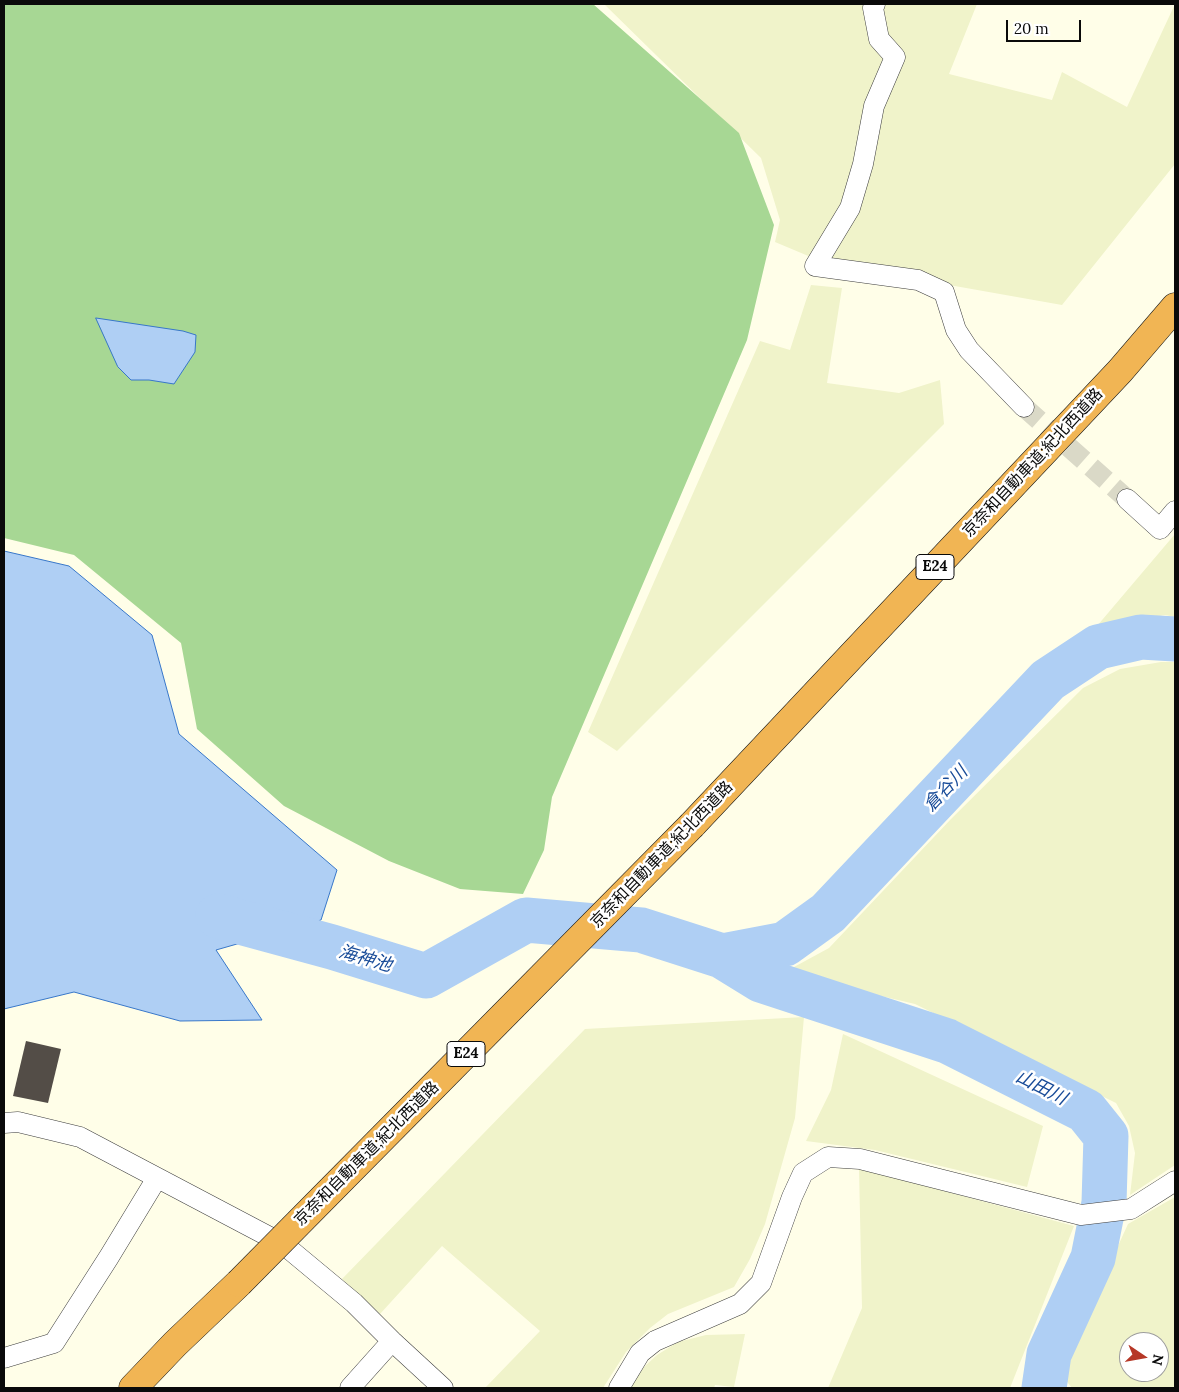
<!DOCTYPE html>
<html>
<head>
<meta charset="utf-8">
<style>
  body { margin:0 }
  #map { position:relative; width:1179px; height:1392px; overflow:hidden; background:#fffee8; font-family:Lora,serif }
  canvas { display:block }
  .frame { position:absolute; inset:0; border:5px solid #0a0a0a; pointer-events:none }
  .north { position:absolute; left:1119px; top:1332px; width:50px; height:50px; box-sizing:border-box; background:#fff; border:1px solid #9d9d9d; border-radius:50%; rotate:102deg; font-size:14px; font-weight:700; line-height:20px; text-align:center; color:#0a0a0a }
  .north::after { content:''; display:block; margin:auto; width:18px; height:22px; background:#b63827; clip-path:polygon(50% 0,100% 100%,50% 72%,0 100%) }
  .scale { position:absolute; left:1006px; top:20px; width:75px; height:22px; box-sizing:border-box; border:2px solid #0a0a0a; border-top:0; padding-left:6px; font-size:15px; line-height:18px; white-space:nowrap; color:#0a0a0a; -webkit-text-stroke:4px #fff; paint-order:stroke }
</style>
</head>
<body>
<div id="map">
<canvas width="1179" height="1392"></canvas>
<div class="frame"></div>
<div class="north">N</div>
<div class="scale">20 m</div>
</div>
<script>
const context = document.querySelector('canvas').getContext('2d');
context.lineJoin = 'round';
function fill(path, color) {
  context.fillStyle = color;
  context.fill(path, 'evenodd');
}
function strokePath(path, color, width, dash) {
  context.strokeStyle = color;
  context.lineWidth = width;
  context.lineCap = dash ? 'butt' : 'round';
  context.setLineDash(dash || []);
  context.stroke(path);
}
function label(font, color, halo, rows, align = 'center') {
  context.font = font + ' Lora,"Noto Sans JP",serif';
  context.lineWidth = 5;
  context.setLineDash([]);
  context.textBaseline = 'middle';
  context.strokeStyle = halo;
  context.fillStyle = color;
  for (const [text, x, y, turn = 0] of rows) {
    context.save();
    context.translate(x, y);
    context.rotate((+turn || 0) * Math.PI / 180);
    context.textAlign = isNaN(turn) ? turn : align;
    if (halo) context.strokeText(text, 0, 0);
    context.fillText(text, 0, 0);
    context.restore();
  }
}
const farmland = new Path2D(`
  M 604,4 L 977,4 L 949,74 L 1052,100 L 1062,72 L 1127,107 L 1175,4 L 1175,164 L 1062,305 L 825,263 L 775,242 L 780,220 L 761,158 Z
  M 811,285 L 842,288 L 827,383 L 899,393 L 940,380 L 944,424 L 617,751 L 588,732 L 760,341 L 790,350 Z
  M 1175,534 L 1175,617 L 1165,615 L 1097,626 Z
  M 1161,662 L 1175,662 L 1175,1165 L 1130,1195 L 1135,1153 L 1129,1126 L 1116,1103 L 915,1004 L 783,973 L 829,948 L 951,819 L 1083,688 L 1120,669 Z
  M 804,1017 L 795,1118 L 765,1224 L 750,1259 L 734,1287 L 668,1314 L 650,1328 L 626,1352 L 603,1388 L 485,1388 L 540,1331 L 442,1246 L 380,1314 L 342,1279 L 585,1029 Z
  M 843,1034 L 1043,1126 L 1027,1187 L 875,1150 L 806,1141 L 831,1090 Z
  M 859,1168 L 1074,1226 L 1010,1388 L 828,1388 L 862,1308 Z
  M 1175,1197 L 1175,1388 L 1072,1388 L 1060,1373 L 1128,1224 ZM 1129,1342 L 1159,1342 L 1159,1372 L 1129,1372 Z
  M 745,1334 L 734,1387 L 715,1385 L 714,1388 L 629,1388 L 644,1367 L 657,1355 L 678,1342 L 706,1335 Z`);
const forest = new Path2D(`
  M 4,4 L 593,4 L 739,133 L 774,225 L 747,340 L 552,797 L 544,850 L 523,894 L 460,889 L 389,861 L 284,806 L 197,729 L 181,643 L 74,555 L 4,538 Z`);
const water = new Path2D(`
  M 96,318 L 183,331 L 196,335 L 195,352 L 174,384 L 149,380 L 131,380 L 118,367 Z
  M 4,551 L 69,566 L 152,635 L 179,734 L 337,870 L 321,920 L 216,950 L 262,1020 L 180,1021 L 74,992 L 4,1009 Z`);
const river = new Path2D(`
  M 218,916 L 332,947 L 426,976 L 526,920 L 641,930 L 722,956 L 761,980 L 947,1041 L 1086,1111 L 1106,1136 L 1104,1203 L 1093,1258 L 1049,1354 L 1044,1388
  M 722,956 L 785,944 L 828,913 L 1048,680 L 1098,647 L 1141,637 L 1175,639`);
const building = new Path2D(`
  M 26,1041 L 61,1049 L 48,1103 L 13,1096 Z`);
const minorTunnel = new Path2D(`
  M 1024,407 L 1127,499`);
const minor = new Path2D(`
  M 875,4 L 873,8 L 879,39 L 895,57 L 874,106 L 863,164 L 850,208 L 815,266 L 918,280 L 944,292 L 956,330 L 969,350 L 1024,407
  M 1127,499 L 1160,529 L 1175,511
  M 4,1123 L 18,1122 L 80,1137 L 283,1244 L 354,1303 L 392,1341 L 443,1388
  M 4,1358 L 54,1343 L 109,1257 L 157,1178
  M 350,1388 L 392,1341
  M 619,1388 L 640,1353 L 655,1341 L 740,1304 L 761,1283 L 792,1197 L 803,1173 L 828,1157 L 860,1159 L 1081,1215 L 1131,1209 L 1175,1181`);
const motorway = new Path2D(`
  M 692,825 L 1120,371 L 1175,307
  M 133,1388 L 175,1344 L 239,1283`);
const motorwayBridge = new Path2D(`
  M 239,1283 L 692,825`);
const shields = [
  [935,567,38],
  [466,1054,38]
];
const shieldNames = [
  ["E24",935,567],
  ["E24",466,1054]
];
const streetNames = [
  ["京奈和自動車道;紀北西道路",1033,463,-47],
  ["京奈和自動車道;紀北西道路",662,855,-46],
  ["京奈和自動車道;紀北西道路",367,1154,-45]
];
const waterNames = [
  ["倉谷川",946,789,-47],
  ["海神池",365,959,16],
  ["山田川",1041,1088,27]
];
fill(farmland, '#f0f3ca');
fill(forest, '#a7d794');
fill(water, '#afcff4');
strokePath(water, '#3877c9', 1);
strokePath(river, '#afcff4', 45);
fill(building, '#534d47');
strokePath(minorTunnel, '#dad9c7', 20, [20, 10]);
strokePath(minor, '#3d3d3d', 21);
strokePath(motorway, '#1b1b1b', 29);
strokePath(minor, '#fff', 20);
strokePath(motorway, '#f1b554', 28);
strokePath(motorwayBridge, '#1b1b1b', 29, []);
strokePath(motorwayBridge, '#f1b554', 28);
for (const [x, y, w] of shields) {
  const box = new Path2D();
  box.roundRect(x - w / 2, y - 12.5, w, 25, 4);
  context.fillStyle = '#fff';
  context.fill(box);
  strokePath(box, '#0a0a0a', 1);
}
label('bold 15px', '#0a0a0a', null, shieldNames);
label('16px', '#0a0a0a', '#fff', streetNames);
label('italic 18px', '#184b98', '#fff', waterNames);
</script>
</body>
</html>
